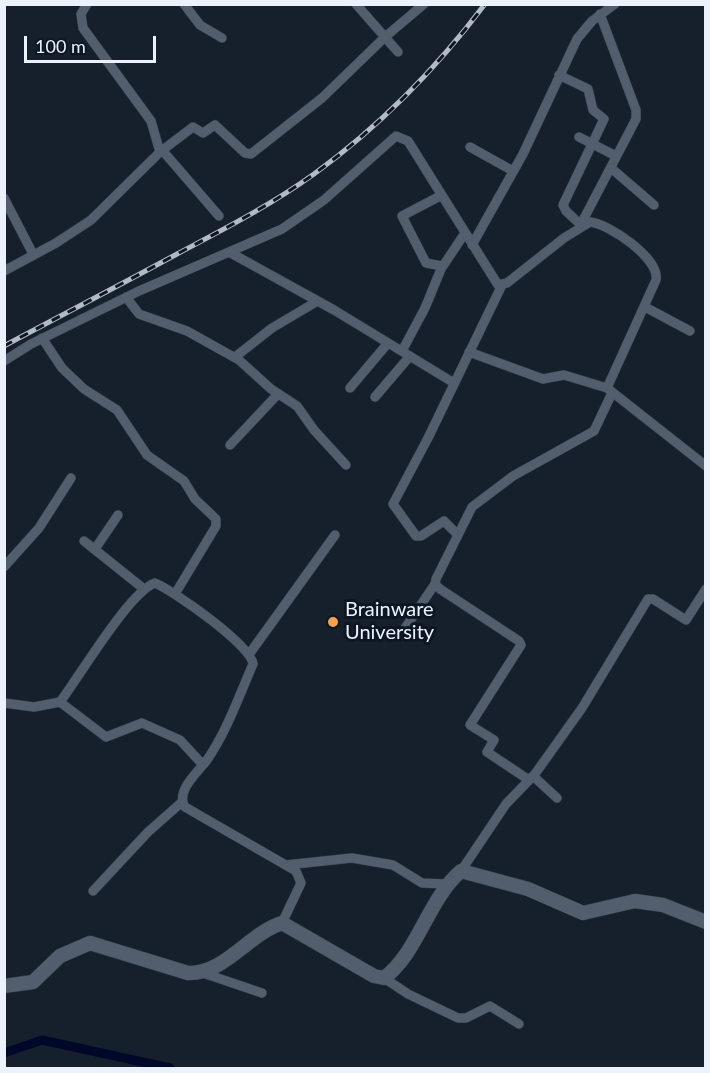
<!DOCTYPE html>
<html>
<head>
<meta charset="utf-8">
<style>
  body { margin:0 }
  #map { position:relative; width:710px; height:1073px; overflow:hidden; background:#16202d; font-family:Lato,sans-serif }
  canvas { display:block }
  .frame { position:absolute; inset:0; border:6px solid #ebf2fb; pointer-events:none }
  .scale { position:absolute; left:24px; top:36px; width:132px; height:27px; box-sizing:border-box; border:3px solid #ebf2fb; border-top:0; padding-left:8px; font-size:18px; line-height:21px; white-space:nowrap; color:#ebf2fb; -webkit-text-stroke:4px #0d1623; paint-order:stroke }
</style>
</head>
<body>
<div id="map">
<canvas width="710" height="1073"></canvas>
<div class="frame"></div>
<div class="scale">100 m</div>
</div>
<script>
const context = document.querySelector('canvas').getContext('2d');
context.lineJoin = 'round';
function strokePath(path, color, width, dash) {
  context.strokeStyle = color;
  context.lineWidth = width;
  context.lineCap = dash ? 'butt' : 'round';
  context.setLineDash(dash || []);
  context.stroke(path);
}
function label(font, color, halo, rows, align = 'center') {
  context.font = font + ' Lato,sans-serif';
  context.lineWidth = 6;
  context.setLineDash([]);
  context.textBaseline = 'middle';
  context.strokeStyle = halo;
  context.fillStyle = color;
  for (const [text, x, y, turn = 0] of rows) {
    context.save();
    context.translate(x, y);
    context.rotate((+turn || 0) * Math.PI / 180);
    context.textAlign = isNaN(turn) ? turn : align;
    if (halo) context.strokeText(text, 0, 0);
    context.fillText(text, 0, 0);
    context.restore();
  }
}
const canal = new Path2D(`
  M 4,1053 L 42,1040 L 170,1068`);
const street = new Path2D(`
  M 184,4 L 200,25 L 222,38
  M 356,4 L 398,52
  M 559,75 L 588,89 L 593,110 L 604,119 L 563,205 L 566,211 L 581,225
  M 579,137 L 616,156
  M 470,147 L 513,171
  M 162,150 L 219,216
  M 160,152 L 193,127 L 203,133 L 215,125 L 245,153 L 251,154 L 322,98 L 385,37 L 424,4
  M 611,168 L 654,205
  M 442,195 L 402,216 L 426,263 L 442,266
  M 4,198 L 33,254
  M 580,226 L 636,119 L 636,110 L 600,14
  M 472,245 L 523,154 L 577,39 L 592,21 L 615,4
  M 229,252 L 334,310 L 454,383
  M 4,271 L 56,243 L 91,220 L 160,152 L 151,121 L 83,28 L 81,14 L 87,4
  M 126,297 L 139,314 L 187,331 L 239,360 L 271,389 L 297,406 L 314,430 L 346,465
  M 645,307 L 690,331
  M 42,338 L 62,368 L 84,389 L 117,410 L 147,455 L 184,481 L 195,499 L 216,519 L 216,526 L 175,594
  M 402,351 L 425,308 L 441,269 L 465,233
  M 469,352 L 543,379 L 564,375 L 607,388
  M 235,357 L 272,328 L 316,302
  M 4,361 L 31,344 L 139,291 L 282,229 L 324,200 L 396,136 L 408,141 L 498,285 L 507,283 L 564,238 L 590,222 C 610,224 660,259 656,280 L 607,388 L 706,466
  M 350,388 L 388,343
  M 375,397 L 410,356
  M 230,445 L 278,394
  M 457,534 L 444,521 L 421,536 L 416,536 L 393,504 L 428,438 L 502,285
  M 84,541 L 144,589
  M 95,549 L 118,515
  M 4,567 L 39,528 L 71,478
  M 401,634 L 435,584
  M 250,653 L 335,535
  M 60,702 L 106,737 L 142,723 L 180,740 L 203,765
  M 4,703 L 34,707 L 60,702 C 80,676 129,592 155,583 C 174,591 251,645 253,664 C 239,696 227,731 207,760 C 198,772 175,791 185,807 L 296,871 L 301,883 L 282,923
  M 533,776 L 557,798
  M 529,780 L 487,752 L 494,740 L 470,725 L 521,645 L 519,641 L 440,589 L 435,584 L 436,579 L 472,507 L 513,476 L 594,431 L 612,393
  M 286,865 L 352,858 L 393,865 L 422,883 L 447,884
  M 461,871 L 506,804 L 535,774 L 582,708 L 648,599 L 653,599 L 686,620 L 706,589
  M 93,891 L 148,832 L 182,802
  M 203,973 L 262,993
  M 384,978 L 408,994 L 458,1018 L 466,1018 L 490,1006 L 519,1024`);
const secondary = new Path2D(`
  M 4,986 L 33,982 L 60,956 L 90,943 L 188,973 C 225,974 248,934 282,923 L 374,976 L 384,978 C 418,953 428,899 461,871 L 528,889 L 583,913 L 635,901 L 663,905 L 706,922`);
const rail = new Path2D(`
  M 4,346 C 62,315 120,285 177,254 C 224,229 271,205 314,174 C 380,126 436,69 485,4`);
const markers = [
  [333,622,6,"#f8a04b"]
];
const poiNames = [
  ["Brainware",345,610],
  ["University",345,633]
];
strokePath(canal, '#000829', 9);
strokePath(street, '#363c48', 10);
strokePath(secondary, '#363c48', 15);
strokePath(street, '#525e6e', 9);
strokePath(secondary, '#525e6e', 14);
strokePath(rail, '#b3bac4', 5);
strokePath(rail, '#0d1623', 3, [9]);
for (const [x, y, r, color] of markers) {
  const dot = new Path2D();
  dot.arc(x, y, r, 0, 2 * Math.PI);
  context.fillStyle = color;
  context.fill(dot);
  strokePath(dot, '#0d1623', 2);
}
label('20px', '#ebf2fb', '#0d1623', poiNames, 'left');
</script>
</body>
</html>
